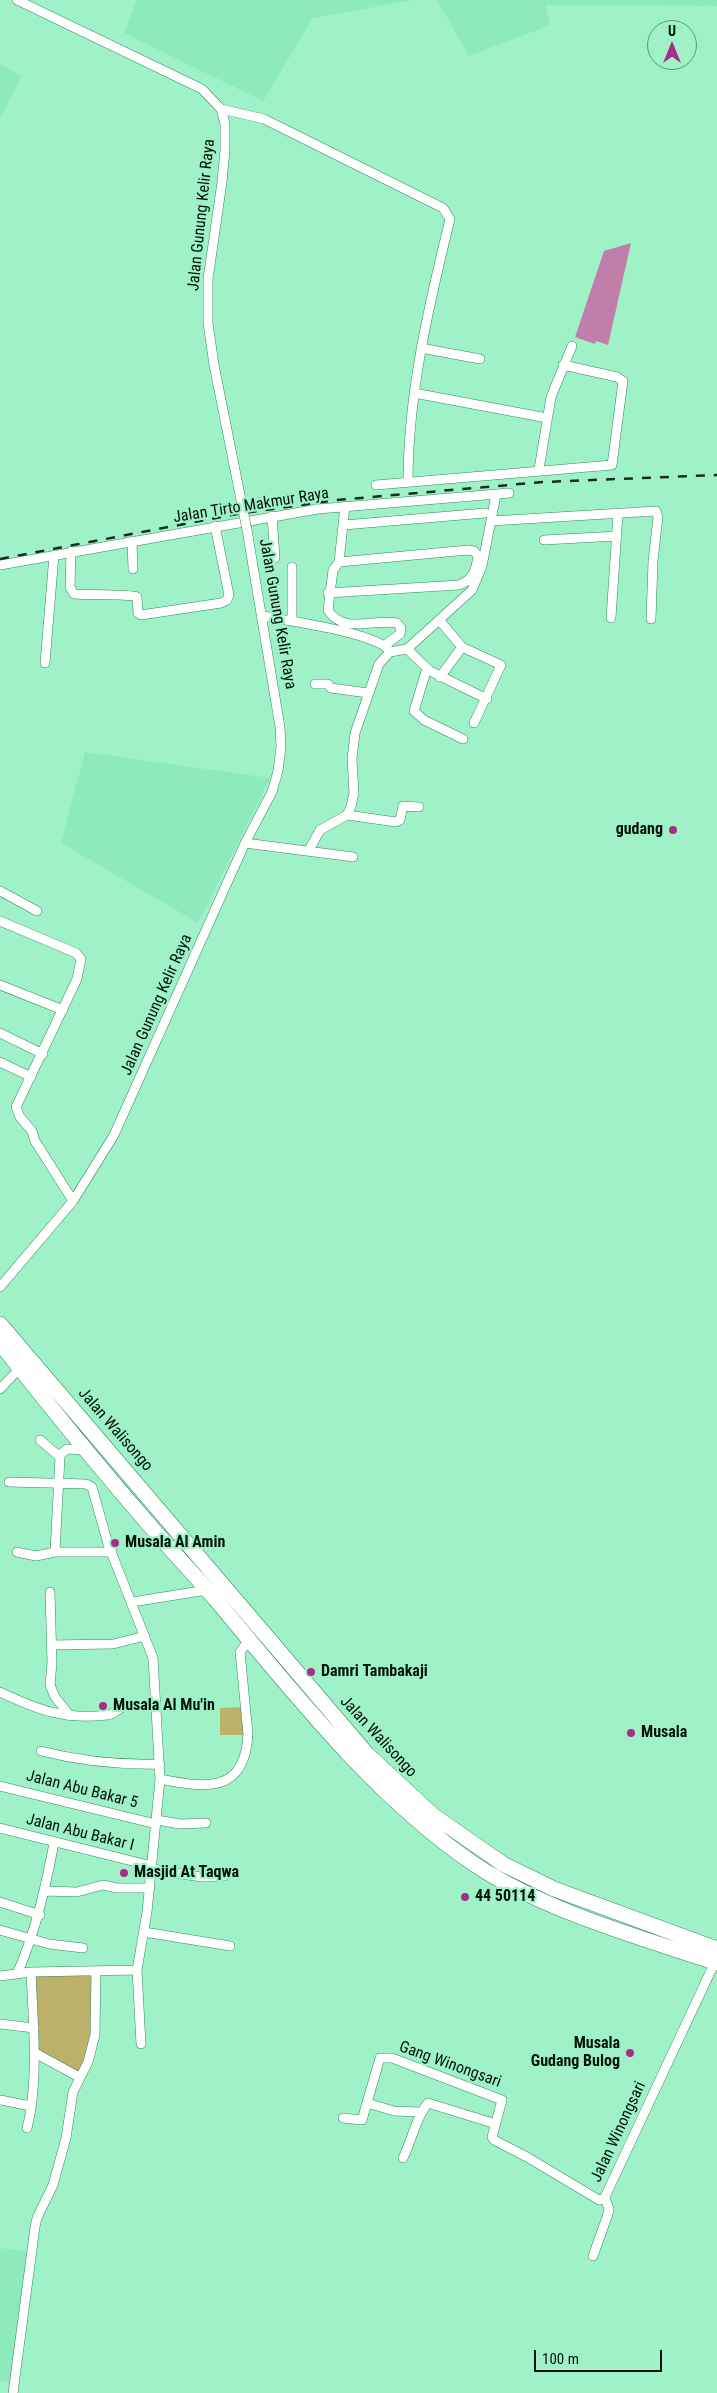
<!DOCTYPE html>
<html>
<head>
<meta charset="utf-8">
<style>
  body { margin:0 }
  #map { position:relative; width:717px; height:2393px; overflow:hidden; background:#9ff2c8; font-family:"Roboto Condensed",sans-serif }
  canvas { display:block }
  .north { position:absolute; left:647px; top:20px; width:50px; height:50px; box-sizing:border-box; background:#9ff2c8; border:1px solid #5f987b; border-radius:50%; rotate:0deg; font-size:14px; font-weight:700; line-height:20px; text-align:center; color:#001207 }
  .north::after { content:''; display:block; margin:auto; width:18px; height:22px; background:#a62e84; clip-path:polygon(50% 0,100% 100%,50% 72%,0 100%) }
  .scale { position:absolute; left:534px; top:2350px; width:128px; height:22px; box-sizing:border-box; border:2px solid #001207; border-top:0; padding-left:6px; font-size:15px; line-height:18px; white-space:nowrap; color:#001207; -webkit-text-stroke:4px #9ff2c8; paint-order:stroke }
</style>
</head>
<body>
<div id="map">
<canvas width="717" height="2393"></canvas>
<div class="north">U</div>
<div class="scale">100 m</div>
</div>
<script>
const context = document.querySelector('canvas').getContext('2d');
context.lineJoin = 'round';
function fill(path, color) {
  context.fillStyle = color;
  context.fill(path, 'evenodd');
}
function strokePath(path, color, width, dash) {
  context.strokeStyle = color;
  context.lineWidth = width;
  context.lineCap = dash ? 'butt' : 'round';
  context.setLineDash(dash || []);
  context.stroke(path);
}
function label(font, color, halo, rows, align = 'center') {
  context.font = font + ' "Roboto Condensed",sans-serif';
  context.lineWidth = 4.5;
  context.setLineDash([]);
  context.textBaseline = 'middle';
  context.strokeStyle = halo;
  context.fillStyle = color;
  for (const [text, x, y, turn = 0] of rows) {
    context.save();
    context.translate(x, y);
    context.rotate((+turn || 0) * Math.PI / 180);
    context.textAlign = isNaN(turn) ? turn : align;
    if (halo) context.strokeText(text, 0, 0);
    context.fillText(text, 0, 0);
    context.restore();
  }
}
const built = new Path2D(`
  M 137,0 L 414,0 L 313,18 L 263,101 L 124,33 Z
  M 437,0 L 717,0 L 717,6 L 546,5 L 550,25 L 469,56 Z
  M 0,64 L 22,76 L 0,118 Z
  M 85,752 L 270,778 L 198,923 L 61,843 Z
  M 0,2248 L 32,2252 L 12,2383 L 0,2381 Z`);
const green = new Path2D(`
  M 243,1707 L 243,1735 L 220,1735 L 220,1708 Z
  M 94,1973 C 94,2009 96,2043 78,2075 L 37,2050 L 35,1975 Z`);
const water = new Path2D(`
  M 631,243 L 608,345 L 596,341 L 595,344 L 575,337 L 604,251 Z`);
const street = new Path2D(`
  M 17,0 L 202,89 L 221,109 L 225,124 L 225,150 L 222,182 L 208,279 L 208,323 L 214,365 L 238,485
  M 221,109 L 264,119 L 443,208 L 450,219 C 429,305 408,393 408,482
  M 421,348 L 480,359
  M 414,393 L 547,418
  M 539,469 L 551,397 L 572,346
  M 376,485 L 612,465 L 623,381 L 617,377 L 563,365
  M 345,506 L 339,562 L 333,570 L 328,610 C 343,635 375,618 397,623 L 401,628 L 400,634 L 385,645
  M 272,516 L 275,558
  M 491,521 L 656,511 L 658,517 L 653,561 L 651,619
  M 344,525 L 485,513
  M 544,540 L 617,536
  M 132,541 L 133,569
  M 71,551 L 70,587 L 74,594 C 85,595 131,594 137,597 L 138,613 L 141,615 L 221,603 L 227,600 L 229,595 L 215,526
  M 0,565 L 318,509 L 509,493
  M 328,593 L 459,585 C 474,579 476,570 478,556 L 474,551 L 468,550 L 339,562
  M 263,616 C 288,621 373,632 389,650
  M 611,618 L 618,514
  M 292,621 L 292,567
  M 440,621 L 462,647 L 501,665 L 474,723
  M 407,649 L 430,671 L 487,699
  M 45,663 L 54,555
  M 427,668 L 414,711 L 424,720 L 463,739
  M 440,677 L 462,647
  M 315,684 L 328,684 L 331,688 L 368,693
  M 347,815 L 396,822 L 400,820 L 403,806 L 419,807
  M 245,843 L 353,857
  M 309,850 L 320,830 L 347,815 L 351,807 L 354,793 L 352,759 L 355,733 L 379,664 L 390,652 L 407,649 L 472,590 L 482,566 L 496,495
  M 0,891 L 37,911
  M 0,921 L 76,953 L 81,959 L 77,979 L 16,1107 L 20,1117 L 32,1131 L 35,1141 L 73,1201
  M 0,985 L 63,1010
  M 0,1033 L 43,1054
  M 0,1062 L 31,1077
  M 0,1287 L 73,1201 L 114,1135 L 245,843 L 272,792 L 278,771 L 281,747 L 280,727 L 247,530
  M 0,1389 L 20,1368
  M 40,1440 L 60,1457 L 55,1552
  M 60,1455 L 67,1449 L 86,1450
  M 9,1482 L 86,1484 L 92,1487 L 108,1544 L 153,1658 L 160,1779 L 147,1912 L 137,1970 L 141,2044
  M 17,1552 L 36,1556 L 55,1552 L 112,1552
  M 50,1592 L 52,1663 L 50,1685 L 55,1697 L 70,1716
  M 132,1602 L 207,1590
  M 51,1645 L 113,1644 L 145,1636
  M 0,1692 C 38,1710 64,1720 107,1715 C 114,1715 117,1708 124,1707 C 133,1705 145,1706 155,1706
  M 41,1751 C 80,1761 120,1765 160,1764
  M 160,1779 C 206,1788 245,1794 248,1734 L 240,1652 L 249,1640
  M 0,1786 L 156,1824
  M 157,1820 L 180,1824 L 206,1823
  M 0,1828 L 152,1866
  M 152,1869 C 177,1872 198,1880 224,1876
  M 45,1891 L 77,1892 L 103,1885 L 117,1888 L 150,1888
  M 0,1902 L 40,1915
  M 0,1930 L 49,1944 L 83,1948
  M 144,1932 L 230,1946
  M 17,1974 C 36,1931 45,1889 54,1843
  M 0,1976 L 31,1972 L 137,1970
  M 0,2024 L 34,2028
  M 35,2053 L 79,2077
  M 0,2100 L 31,2106
  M 367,2103 L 394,2111 L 420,2112
  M 343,2118 L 362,2120 L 380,2058 L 392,2058 L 502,2100 L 492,2137 L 494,2140 L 527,2157 L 599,2200 L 604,2199 L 715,1962
  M 27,2128 C 39,2082 33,2020 31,1972
  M 403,2158 C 412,2140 416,2117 428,2103 L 496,2124
  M 593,2256 L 608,2214 L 609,2209 L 605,2198
  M 13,2393 L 35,2227 L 37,2218 L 53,2185 L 66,2138 L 73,2092 L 88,2062 L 95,2035 L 96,1971`);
const highway = new Path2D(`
  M 0,1324 L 367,1754 L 434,1816 L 503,1864 L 554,1889 L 717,1949
  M 0,1343 C 47,1403 95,1462 145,1520 C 168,1547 193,1573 216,1600 C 293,1692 375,1797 474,1864 C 543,1910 638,1937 717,1963`);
const rail = new Path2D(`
  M 0,559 L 237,514 L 337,500 L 543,482 L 717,475`);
const streetBridge = new Path2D(`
  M 238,485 L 247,530`);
const markers = [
  [673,830,5,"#a62e84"],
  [115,1543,5,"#a62e84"],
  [311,1672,5,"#a62e84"],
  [103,1706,5,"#a62e84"],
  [631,1733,5,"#a62e84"],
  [124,1873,5,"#a62e84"],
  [465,1897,5,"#a62e84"],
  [630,2053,5,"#a62e84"]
];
const streetNames = [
  ["Jalan Gunung Kelir Raya",202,215,-84],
  ["Jalan Tirto Makmur Raya",251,506,-9],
  ["Jalan Gunung Kelir Raya",277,614,80],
  ["Jalan Gunung Kelir Raya",157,1005,-66],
  ["Jalan Walisongo",115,1430,49],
  ["Jalan Walisongo",378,1737,47],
  ["Jalan Abu Bakar 5",82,1790,14],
  ["Jalan Abu Bakar I",80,1833,14],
  ["Gang Winongsari",450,2065,20],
  ["Jalan Winongsari",619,2132,-65]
];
const poiNames = [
  ["gudang",663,830,"right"],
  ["Musala Al Amin",125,1543],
  ["Damri Tambakaji",321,1672],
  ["Musala Al Mu'in",113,1706],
  ["Musala",641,1733],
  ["Masjid At Taqwa",134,1873],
  ["44 50114",475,1897],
  ["Musala",620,2044,"right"],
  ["Gudang Bulog",620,2062,"right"]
];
fill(built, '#8deabc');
fill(green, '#bcb169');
fill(water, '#c17ea9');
strokePath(street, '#338862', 10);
strokePath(highway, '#338862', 16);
strokePath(street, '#fff', 9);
strokePath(highway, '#fff', 15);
strokePath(rail, '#142e1f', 2.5, [9, 9]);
strokePath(streetBridge, '#338862', 10, []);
strokePath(streetBridge, '#fff', 9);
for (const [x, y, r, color] of markers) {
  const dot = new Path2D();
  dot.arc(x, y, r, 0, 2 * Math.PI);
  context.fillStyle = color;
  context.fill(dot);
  strokePath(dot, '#9ff2c8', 2);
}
label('16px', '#001207', '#9ff2c8', streetNames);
label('bold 16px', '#001207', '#9ff2c8', poiNames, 'left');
</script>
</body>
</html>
